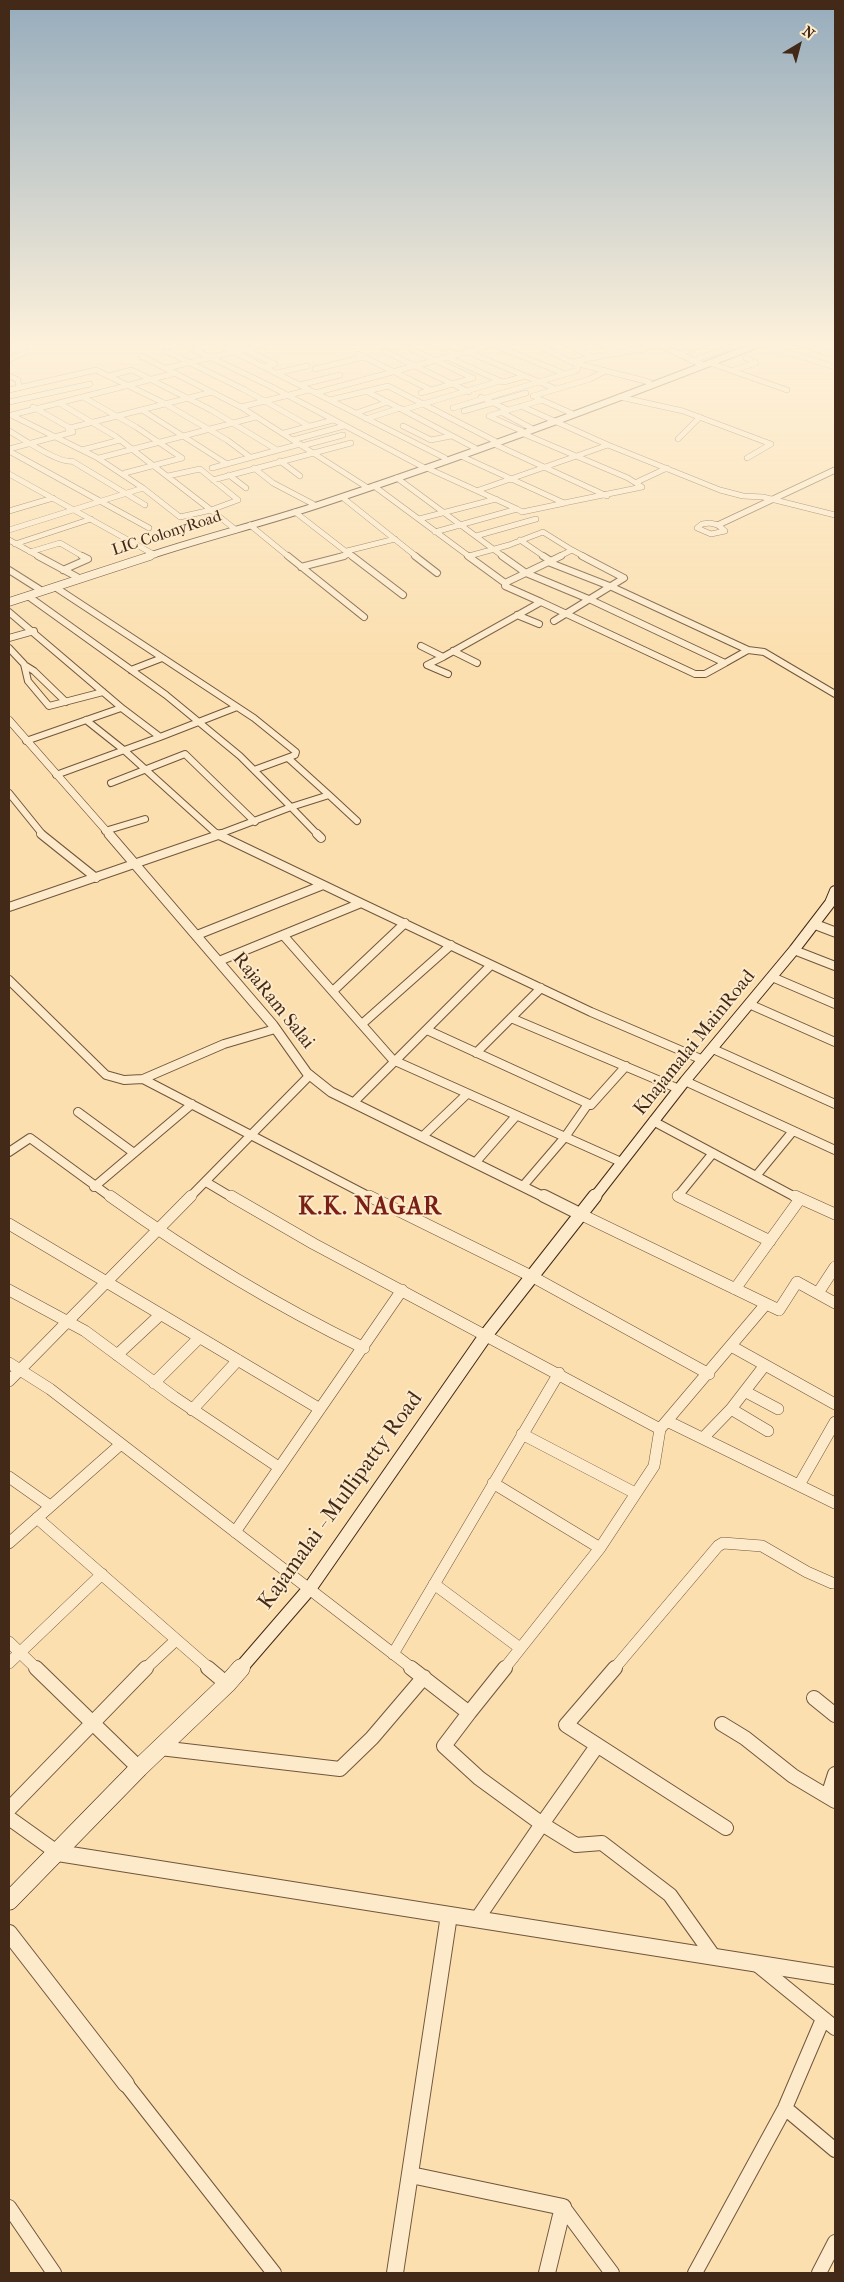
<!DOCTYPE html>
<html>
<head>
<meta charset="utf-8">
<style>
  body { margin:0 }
  #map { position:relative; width:844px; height:2282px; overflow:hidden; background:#fbdfaf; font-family:"IM FELL French Canon",serif }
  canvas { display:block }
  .frame { position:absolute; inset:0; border:10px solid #432917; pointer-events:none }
  .north { position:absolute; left:774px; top:20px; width:50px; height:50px; -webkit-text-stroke:4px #fceacb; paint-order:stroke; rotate:37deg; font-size:14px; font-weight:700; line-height:20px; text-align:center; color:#432917 }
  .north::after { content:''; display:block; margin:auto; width:18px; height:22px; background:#432917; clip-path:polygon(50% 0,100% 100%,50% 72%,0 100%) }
</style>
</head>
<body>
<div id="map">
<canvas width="844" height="2282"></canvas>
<div class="frame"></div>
<div class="north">N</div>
</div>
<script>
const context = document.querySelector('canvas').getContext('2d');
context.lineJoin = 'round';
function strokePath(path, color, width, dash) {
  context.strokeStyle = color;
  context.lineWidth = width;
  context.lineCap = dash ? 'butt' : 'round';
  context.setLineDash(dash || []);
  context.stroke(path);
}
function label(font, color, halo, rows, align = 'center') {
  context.font = font + ' "IM FELL French Canon",serif';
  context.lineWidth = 4;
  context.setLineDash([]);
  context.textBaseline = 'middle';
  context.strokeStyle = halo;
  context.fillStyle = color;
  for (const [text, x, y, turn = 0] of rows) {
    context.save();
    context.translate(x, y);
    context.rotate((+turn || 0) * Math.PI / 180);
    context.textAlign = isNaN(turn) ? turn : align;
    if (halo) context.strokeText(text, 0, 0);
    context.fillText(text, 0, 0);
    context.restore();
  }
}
const minorFar4 = new Path2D(`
  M 191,342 L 188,344 L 189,347 L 270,386 L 423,467
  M 211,342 L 234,352 L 263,345
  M 461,342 L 476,349
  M 532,342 L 571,362
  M 563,342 L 594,358
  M 596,342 L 619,354
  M 627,342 L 641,350
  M 746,342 L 752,345
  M 792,342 L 835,355
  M 825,342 L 835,345
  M 232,343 L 275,364 L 265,367
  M 433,344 L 456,354
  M 760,344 L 835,367
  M 494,345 L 565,374
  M 660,346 L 668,342
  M 407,347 L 473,378 L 421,393
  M 9,349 L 26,351
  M 166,351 L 245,390 L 309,426
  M 384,351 L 469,392
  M 468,352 L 556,389
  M 358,354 L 431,390
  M 678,354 L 709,342
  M 141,356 L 241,407 L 368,488
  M 447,357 L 500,381 L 403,410 L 475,448
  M 9,360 L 26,351
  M 692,361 L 727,348
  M 710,363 L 787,390
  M 167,368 L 234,352 L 445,458
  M 315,369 L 364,357
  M 734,370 L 756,363 L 746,358
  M 277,373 L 307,366
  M 9,376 L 18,380 L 19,388
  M 109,376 L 131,370 L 136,372 L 211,410 L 277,450
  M 500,381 L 504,382 L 525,376
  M 649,382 L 571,362 L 659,345
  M 300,385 L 340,375
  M 9,390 L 96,370 L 162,402 L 227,440 L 250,457
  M 366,391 L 403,410
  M 315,393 L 503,342
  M 533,396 L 590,379 L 605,371
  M 83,397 L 136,427 L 182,458 L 125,473
  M 481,397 L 508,410
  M 620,397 L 683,411 L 771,444 L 747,458
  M 537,398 L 571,413
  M 330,400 L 388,386 L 495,441
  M 9,402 L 90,384
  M 59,403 L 115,436 L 211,510 L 238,500 L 200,469 L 168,476
  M 521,406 L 608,445
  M 33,407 L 70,428
  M 241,407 L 309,390
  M 453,408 L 575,371 L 578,369 L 575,363
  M 142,410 L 227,464
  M 464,411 L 526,393
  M 501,412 L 531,428
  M 356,413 L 388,402
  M 11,415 L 96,457 L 143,488
  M 12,415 L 176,373
  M 366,419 L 400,408
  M 403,426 L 431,440 L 451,436
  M 9,431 C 22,438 59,464 72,461 L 145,505
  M 522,431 L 489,416 L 542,400
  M 284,433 L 333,420
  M 678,439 L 700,417
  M 293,440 L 344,426
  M 494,444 L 607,496
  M 302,446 L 343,435
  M 9,449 L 73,432 L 68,429 L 70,428 L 212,392
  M 82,450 L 120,440
  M 9,451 L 149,528
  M 461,456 L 564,503 L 642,487 L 628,478 L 524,434
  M 99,458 L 256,417
  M 280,461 L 300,476
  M 212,468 L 300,444
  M 254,468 L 273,483 L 313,504
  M 427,468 L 517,509 L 435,532
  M 9,474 L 155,555
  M 229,475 L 246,488
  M 397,478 L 504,557
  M 213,480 L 351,443
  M 637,482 L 667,468
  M 374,486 L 470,557
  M 479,490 L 608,445 L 720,490 L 743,496 L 763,497 L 835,515
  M 342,497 L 417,557
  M 517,509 L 522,512 L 565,503
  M 9,511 L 53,498
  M 295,512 L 353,557
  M 419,519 L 496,499
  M 710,523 L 718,525 L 725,531 L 711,534 L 697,528 L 702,524 Z
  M 250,525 L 289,557
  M 9,530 L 143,488 L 180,517 L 211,510 L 236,530
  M 476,536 L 536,519
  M 9,540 L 40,557
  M 520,540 L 545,557
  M 15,544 L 91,519
  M 347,551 L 395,539
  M 30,552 L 60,543 L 84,557
  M 469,556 L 509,545 L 543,532 L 572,550
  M 339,557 L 350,554
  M 558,557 L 572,550 L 585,557`);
const minorFar3 = new Path2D(`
  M 38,556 L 77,577
  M 288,556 L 364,617
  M 352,556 L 403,595
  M 415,556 L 437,573
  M 468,556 L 505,583 L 505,586 L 541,602
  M 543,556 L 551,561
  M 548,562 L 612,587 L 748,650 L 725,663
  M 301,567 L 344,556
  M 9,570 L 39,589
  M 63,570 L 88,559 L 82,556
  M 505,583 L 561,556
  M 55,587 L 254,718 L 296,752 L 295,755 L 254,770
  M 28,596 L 166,695 L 240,756 L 291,807 L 217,835
  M 9,612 L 123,709 L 160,737 L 237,707
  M 517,615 L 539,624
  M 554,621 L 624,578 L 582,556
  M 9,638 L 34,631
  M 421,646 L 443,657 L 541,602 L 695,674 L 705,674 L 725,663 L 591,600 L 526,573 L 502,556
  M 9,648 L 24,664 L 28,681 L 49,706 L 103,692
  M 748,650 L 764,652 L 835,694
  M 453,651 L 477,663
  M 443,657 L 427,665 L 448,674
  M 26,666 L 34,671 L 66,702
  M 131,670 L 162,658
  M 86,720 L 125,751 L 218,835
  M 26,741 L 121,708
  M 288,758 L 329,795 L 291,807 L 318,835
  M 56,775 L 160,737
  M 111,783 L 185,754 L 255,822
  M 9,793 L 43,835
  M 329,795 L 357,821
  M 105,831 L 145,819`);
const minorFar2 = new Path2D(`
  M 41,834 L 96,878
  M 217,834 L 361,903
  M 317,834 L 321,838
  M 9,907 L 221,834
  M 197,935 L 323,885
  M 283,935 L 393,1060 L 621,1162
  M 794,950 L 835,966
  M 219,961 L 361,903 L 591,1012 L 703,1060
  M 772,977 L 835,1004
  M 9,980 L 106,1075 L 124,1080 L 143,1079 L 224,1044 L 275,1029
  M 333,991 L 405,923
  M 749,1004 L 835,1042
  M 511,1018 L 679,1089
  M 362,1024 L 451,945
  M 427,1030 L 591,1105 L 626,1066
  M 713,1049 L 835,1104
  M 476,1053 L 541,988
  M 143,1079 L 372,1198
  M 685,1081 L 835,1150
  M 353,1103 L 491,965
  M 78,1112 L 134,1153
  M 653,1121 L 797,1198
  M 422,1137 L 467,1094
  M 9,1152 L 30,1138 L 112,1198
  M 475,1163 L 516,1116
  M 756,1176 L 793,1131
  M 206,1182 L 233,1198
  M 523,1186 L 565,1137 L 588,1104
  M 94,1187 L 192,1104
  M 189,1198 L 310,1075
  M 680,1198 L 678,1196 L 713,1153`);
const minorFar1 = new Path2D(`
  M 110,1196 C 191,1254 275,1305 364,1348
  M 231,1196 L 314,1244 L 660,1429 L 766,1304
  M 369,1196 L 533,1277 L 709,1374
  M 678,1196 L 770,1241
  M 795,1196 L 835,1214
  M 580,1214 L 779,1310 L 797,1282 L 835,1303
  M 9,1224 L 320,1409
  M 735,1289 L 800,1199
  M 9,1290 L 85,1331 L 174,1397 L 277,1466
  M 818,1293 L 835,1267
  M 731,1346 L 835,1404
  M 117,1355 L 160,1315
  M 9,1363 L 50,1389 L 413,1669
  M 9,1381 L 191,1196
  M 154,1383 L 199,1338
  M 746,1392 L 778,1409
  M 731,1409 L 768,1431
  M 192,1410 L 238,1360
  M 667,1421 L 835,1503
  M 522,1434 L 635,1493
  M 703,1438 L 731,1409 L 765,1365
  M 9,1477 L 50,1506
  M 493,1483 L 600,1548
  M 799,1485 L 835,1422
  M 37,1518 L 210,1669
  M 235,1532 L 402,1290
  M 9,1543 L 121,1444
  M 434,1584 L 520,1648
  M 9,1642 L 37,1669
  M 393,1654 L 559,1373
  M 9,1663 L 102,1574
  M 145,1669 L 176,1640
  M 504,1669 L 600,1548 L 654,1466 L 660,1429
  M 614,1669 L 718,1546 L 723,1543 L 762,1546 L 807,1572 L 832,1583`);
const minor = new Path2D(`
  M 36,1668 L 139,1768
  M 208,1668 L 227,1684
  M 411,1668 L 469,1713 L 444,1746 L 479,1778 L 542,1824 L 477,1919
  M 615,1668 L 566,1725 L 726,1828
  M 814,1698 L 835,1715
  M 469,1713 L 505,1668
  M 722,1724 L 745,1738 L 793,1776 L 835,1801
  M 597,1746 L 542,1824 L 576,1845 L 602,1843 L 670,1895 L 714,1957
  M 160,1748 L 340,1769 L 372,1738 L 424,1677
  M 828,1796 L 835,1774
  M 9,1809 L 146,1668
  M 9,1818 L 58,1853
  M 759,1966 L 835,2028
  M 126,2084 L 274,2273
  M 785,2108 L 835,2150
  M 9,2207 L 54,2273
  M 563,2207 L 612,2273
  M 695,2273 L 785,2108 L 823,2019
  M 819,2273 L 835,2242`);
const tertiaryFar4 = new Path2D(`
  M 653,342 L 703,365
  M 718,525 L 835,470`);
const tertiaryFar3 = new Path2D(`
  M 9,720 L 110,835`);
const tertiaryFar2 = new Path2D(`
  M 109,834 L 273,1025 L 307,1073 L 331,1092 L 546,1198
  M 814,924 L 835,932`);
const tertiaryFar1 = new Path2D(`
  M 544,1196 L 580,1214`);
const tertiary = new Path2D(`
  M 58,1853 L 835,1976
  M 9,1933 L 126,2084
  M 411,2175 L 563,2207 L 547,2273
  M 395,2273 L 449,1915`);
const secondaryFar4 = new Path2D(`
  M 146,557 C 205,537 265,523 324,503 C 472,454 618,399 764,342`);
const secondaryFar3 = new Path2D(`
  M 9,602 L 150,556`);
const secondaryFar2 = new Path2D(`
  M 594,1198 L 685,1081 L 794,950 L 830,903 L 835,891`);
const secondaryFar1 = new Path2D(`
  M 240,1669 L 310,1588 L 486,1335 L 595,1196`);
const secondary = new Path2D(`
  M 9,1901 L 139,1768 L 227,1684 L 241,1668`);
const farStreetnames = [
  ["LIC ColonyRoad",167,534,-18]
];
const streetNames = [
  ["RajaRam Salai",273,1001,51],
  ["Khajamalai MainRoad",695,1043,-51]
];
const nearStreetnames = [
  ["Kajamalai - Mullipatty Road",341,1501,-54]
];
const districtNames = [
  ["K.K. NAGAR",370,1208]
];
strokePath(minorFar4, '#71563d', 6);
strokePath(minorFar3, '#71563d', 8);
strokePath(minorFar2, '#71563d', 10);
strokePath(minorFar1, '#71563d', 12);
strokePath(minor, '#71563d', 16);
strokePath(tertiaryFar4, '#71563d', 7);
strokePath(tertiaryFar3, '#71563d', 8);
strokePath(tertiaryFar2, '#71563d', 11);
strokePath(tertiaryFar1, '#71563d', 14);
strokePath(tertiary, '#71563d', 18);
strokePath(secondaryFar4, '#432917', 8);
strokePath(secondaryFar3, '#432917', 9);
strokePath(secondaryFar2, '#432917', 12);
strokePath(secondaryFar1, '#432917', 15);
strokePath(secondary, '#432917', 19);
strokePath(minorFar4, '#fceacb', 5);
strokePath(minorFar3, '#fceacb', 6);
strokePath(minorFar2, '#fceacb', 8);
strokePath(minorFar1, '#fceacb', 11);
strokePath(minor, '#fceacb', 14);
strokePath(tertiaryFar4, '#fceacb', 5.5);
strokePath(tertiaryFar3, '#fceacb', 7);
strokePath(tertiaryFar2, '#fceacb', 9);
strokePath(tertiaryFar1, '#fceacb', 12);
strokePath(tertiary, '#fceacb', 16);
strokePath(secondaryFar4, '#fceacb', 6);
strokePath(secondaryFar3, '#fceacb', 8);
strokePath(secondaryFar2, '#fceacb', 10);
strokePath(secondaryFar1, '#fceacb', 13);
strokePath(secondary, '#fceacb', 18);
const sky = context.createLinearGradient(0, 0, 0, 662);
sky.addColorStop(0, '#96acbc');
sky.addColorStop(0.52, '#fdf1db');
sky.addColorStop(1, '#fdf1db00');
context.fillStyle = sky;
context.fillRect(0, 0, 844, 662);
label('16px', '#432917', '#fceacb', farStreetnames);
label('19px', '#432917', '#fceacb', streetNames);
label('22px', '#432917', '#fceacb', nearStreetnames);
context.letterSpacing = '1px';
label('bold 24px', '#7a1f14', '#fceacb', districtNames);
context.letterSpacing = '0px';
</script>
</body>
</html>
